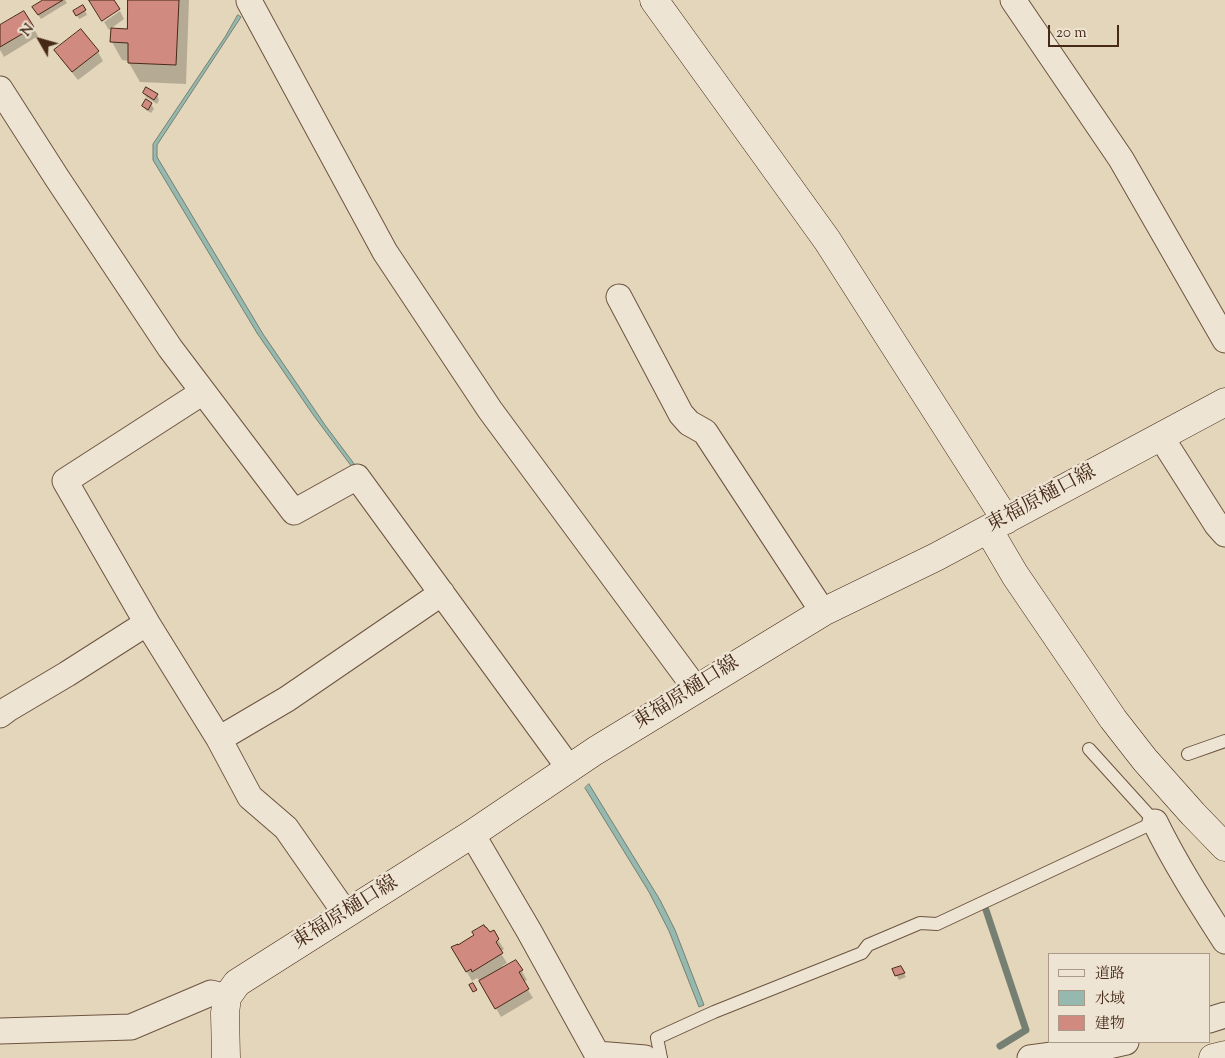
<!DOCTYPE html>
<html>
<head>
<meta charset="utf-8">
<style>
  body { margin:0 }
  #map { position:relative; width:1225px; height:1058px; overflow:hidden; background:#e3d6bb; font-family:"Sorts Mill Goudy","Noto Serif JP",serif }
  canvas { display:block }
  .legend { position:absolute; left:1048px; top:953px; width:162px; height:90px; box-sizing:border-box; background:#ede4d3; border:1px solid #a98; margin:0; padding:6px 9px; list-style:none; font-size:15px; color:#462917 }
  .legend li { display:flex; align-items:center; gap:10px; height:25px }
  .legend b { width:25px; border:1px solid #a98 }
  .north { position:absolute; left:15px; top:15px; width:50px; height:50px; -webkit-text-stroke:4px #ede4d3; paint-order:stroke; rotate:308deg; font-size:14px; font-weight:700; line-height:20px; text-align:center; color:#462917 }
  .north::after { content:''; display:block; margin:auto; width:18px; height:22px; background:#462917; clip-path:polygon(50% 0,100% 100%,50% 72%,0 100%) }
  .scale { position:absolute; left:1048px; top:25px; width:71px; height:22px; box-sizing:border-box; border:2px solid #462917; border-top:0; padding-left:6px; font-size:15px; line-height:18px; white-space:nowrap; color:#462917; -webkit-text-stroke:4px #ede4d3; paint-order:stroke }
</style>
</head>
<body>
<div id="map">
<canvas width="1225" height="1058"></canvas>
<ul class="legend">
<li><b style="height:6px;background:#ede4d3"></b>道路</li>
<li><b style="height:14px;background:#95b9ae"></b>水域</li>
<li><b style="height:14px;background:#d18a80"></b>建物</li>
</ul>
<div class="north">N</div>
<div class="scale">20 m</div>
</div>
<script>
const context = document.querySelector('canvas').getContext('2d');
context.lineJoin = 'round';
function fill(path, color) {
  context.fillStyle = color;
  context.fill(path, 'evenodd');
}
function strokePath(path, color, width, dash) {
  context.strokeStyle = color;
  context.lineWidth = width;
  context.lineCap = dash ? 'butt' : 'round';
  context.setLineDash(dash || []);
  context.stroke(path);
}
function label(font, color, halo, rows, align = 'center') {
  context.font = font + ' "Sorts Mill Goudy","Noto Serif JP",serif';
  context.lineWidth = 5;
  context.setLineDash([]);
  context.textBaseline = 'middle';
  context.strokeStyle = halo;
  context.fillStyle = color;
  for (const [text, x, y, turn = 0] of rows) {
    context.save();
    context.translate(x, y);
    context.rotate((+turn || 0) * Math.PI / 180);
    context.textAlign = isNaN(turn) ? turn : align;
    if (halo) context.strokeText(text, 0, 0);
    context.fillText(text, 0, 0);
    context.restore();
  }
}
const water = new Path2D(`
  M 238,15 L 241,17 L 157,145 L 157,157 L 263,334 L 325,425 L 358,469 L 355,471 L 314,416 L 257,333 L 153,160 L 153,144 L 225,37 Z
  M 589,784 L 660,900 L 675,930 L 704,1005 L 699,1007 L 669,931 L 649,892 L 585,788 Z`);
const shadow = new Path2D(`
  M 46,0 L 65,0 L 67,3 L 41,19 L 36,12 Z
  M 129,0 L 189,0 L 186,84 L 140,82 L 129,63 L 129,61 L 122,60 L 112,42 L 128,30 Z
  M 83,7 L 87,15 L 79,19 L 75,11 Z
  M 120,11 L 124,19 L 109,30 L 104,22 Z
  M 0,26 L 33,27 L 38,36 L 4,57 L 0,50 Z
  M 56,50 L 98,52 L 103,61 L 78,80 L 61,59 Z
  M 144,93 L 157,95 L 159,100 L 157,104 L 146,97 Z
  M 146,101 L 151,104 L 154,109 L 151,113 L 146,110 L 143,106 Z
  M 493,932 L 504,949 L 500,952 L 507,963 L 502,966 L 503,968 L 516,961 L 527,980 L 523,982 L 533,998 L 501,1017 L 480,980 L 479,980 L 477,978 L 472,981 L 453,948 Z
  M 900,967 L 906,977 L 899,980 L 893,970 Z`);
const stream = new Path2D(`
  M 986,910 L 1026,1030 L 1000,1046`);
const building = new Path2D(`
  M 43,0 L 63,0 L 38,15 L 32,7 Z
  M 89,0 L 114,0 L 120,9 L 102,21 Z
  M 128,0 L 179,0 L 176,65 L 128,63 L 128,43 L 110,42 L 111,28 L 127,29 Z
  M 83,5 L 86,10 L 76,16 L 73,11 Z
  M 24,11 L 34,27 L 0,47 L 0,25 Z
  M 81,29 L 99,51 L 72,72 L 54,50 Z
  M 146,87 L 158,94 L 154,100 L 143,93 Z
  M 146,99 L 152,103 L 148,110 L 142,106 Z
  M 484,925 L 485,927 L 486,927 L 490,932 L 494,930 L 499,939 L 496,942 L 503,953 L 472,972 L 471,969 L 466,972 L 451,947 L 458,944 L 458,945 L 474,935 L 472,932 Z
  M 516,960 L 523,970 L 519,972 L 529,989 L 495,1009 L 479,981 Z
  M 901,966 L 905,973 L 895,976 L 892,969 Z
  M 473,983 L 477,990 L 473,992 L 469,985 Z`);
const lane = new Path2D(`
  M 1188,754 L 1225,741
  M 661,1058 L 657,1038 L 714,1012 L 862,953 L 868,945 L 920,923 L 937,924 L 1155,822 L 1089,749`);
const street = new Path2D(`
  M 1013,0 L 1121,159 L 1225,340
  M 249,1 L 385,252 L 490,410 L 696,689
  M 0,89 L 57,178 L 170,348 L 294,512 L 357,477 L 569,768
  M 619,297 L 681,414 L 689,423 L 705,432 L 823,612
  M 1161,437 L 1217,525 L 1225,534
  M 147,623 L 65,481 L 203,392
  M 0,715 L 8,709 L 67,674 L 147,623 L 219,739 L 287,699 L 442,593
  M 219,739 L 250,797 L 286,828 L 346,914
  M 1155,822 C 1175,863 1200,902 1225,941
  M 472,834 L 529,931 L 597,1054 L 645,1058
  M 1209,1020 L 1225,1015
  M 0,1031 L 131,1027 L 211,993 L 227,997
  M 1030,1058 L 1096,1049 L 1126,1042`);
const secondary = new Path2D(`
  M 654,0 L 827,240 L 1006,520
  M 988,529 L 1015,575 L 1113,719 L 1145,760 L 1193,814 L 1225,847
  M 226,1058 L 225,1013 L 227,997 L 237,983 L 472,834 L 595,751 L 823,612 L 936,557 L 1225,402
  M 1213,1058 L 1225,1055`);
const streetNames = [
  ["東福原樋口線",1042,500,-28],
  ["東福原樋口線",687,694,-32],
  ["東福原樋口線",346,914,-32]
];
fill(water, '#95b9ae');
strokePath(water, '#757f72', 1);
fill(shadow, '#0003');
strokePath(stream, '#757f72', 7);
fill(building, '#d18a80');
strokePath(building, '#462917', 1);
strokePath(lane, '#6d5440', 14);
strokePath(street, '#6d5440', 27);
strokePath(secondary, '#462917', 29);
strokePath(lane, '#ede4d3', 12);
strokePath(street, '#ede4d3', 25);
strokePath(secondary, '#ede4d3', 28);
label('20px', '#462917', '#ede4d3', streetNames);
</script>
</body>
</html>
